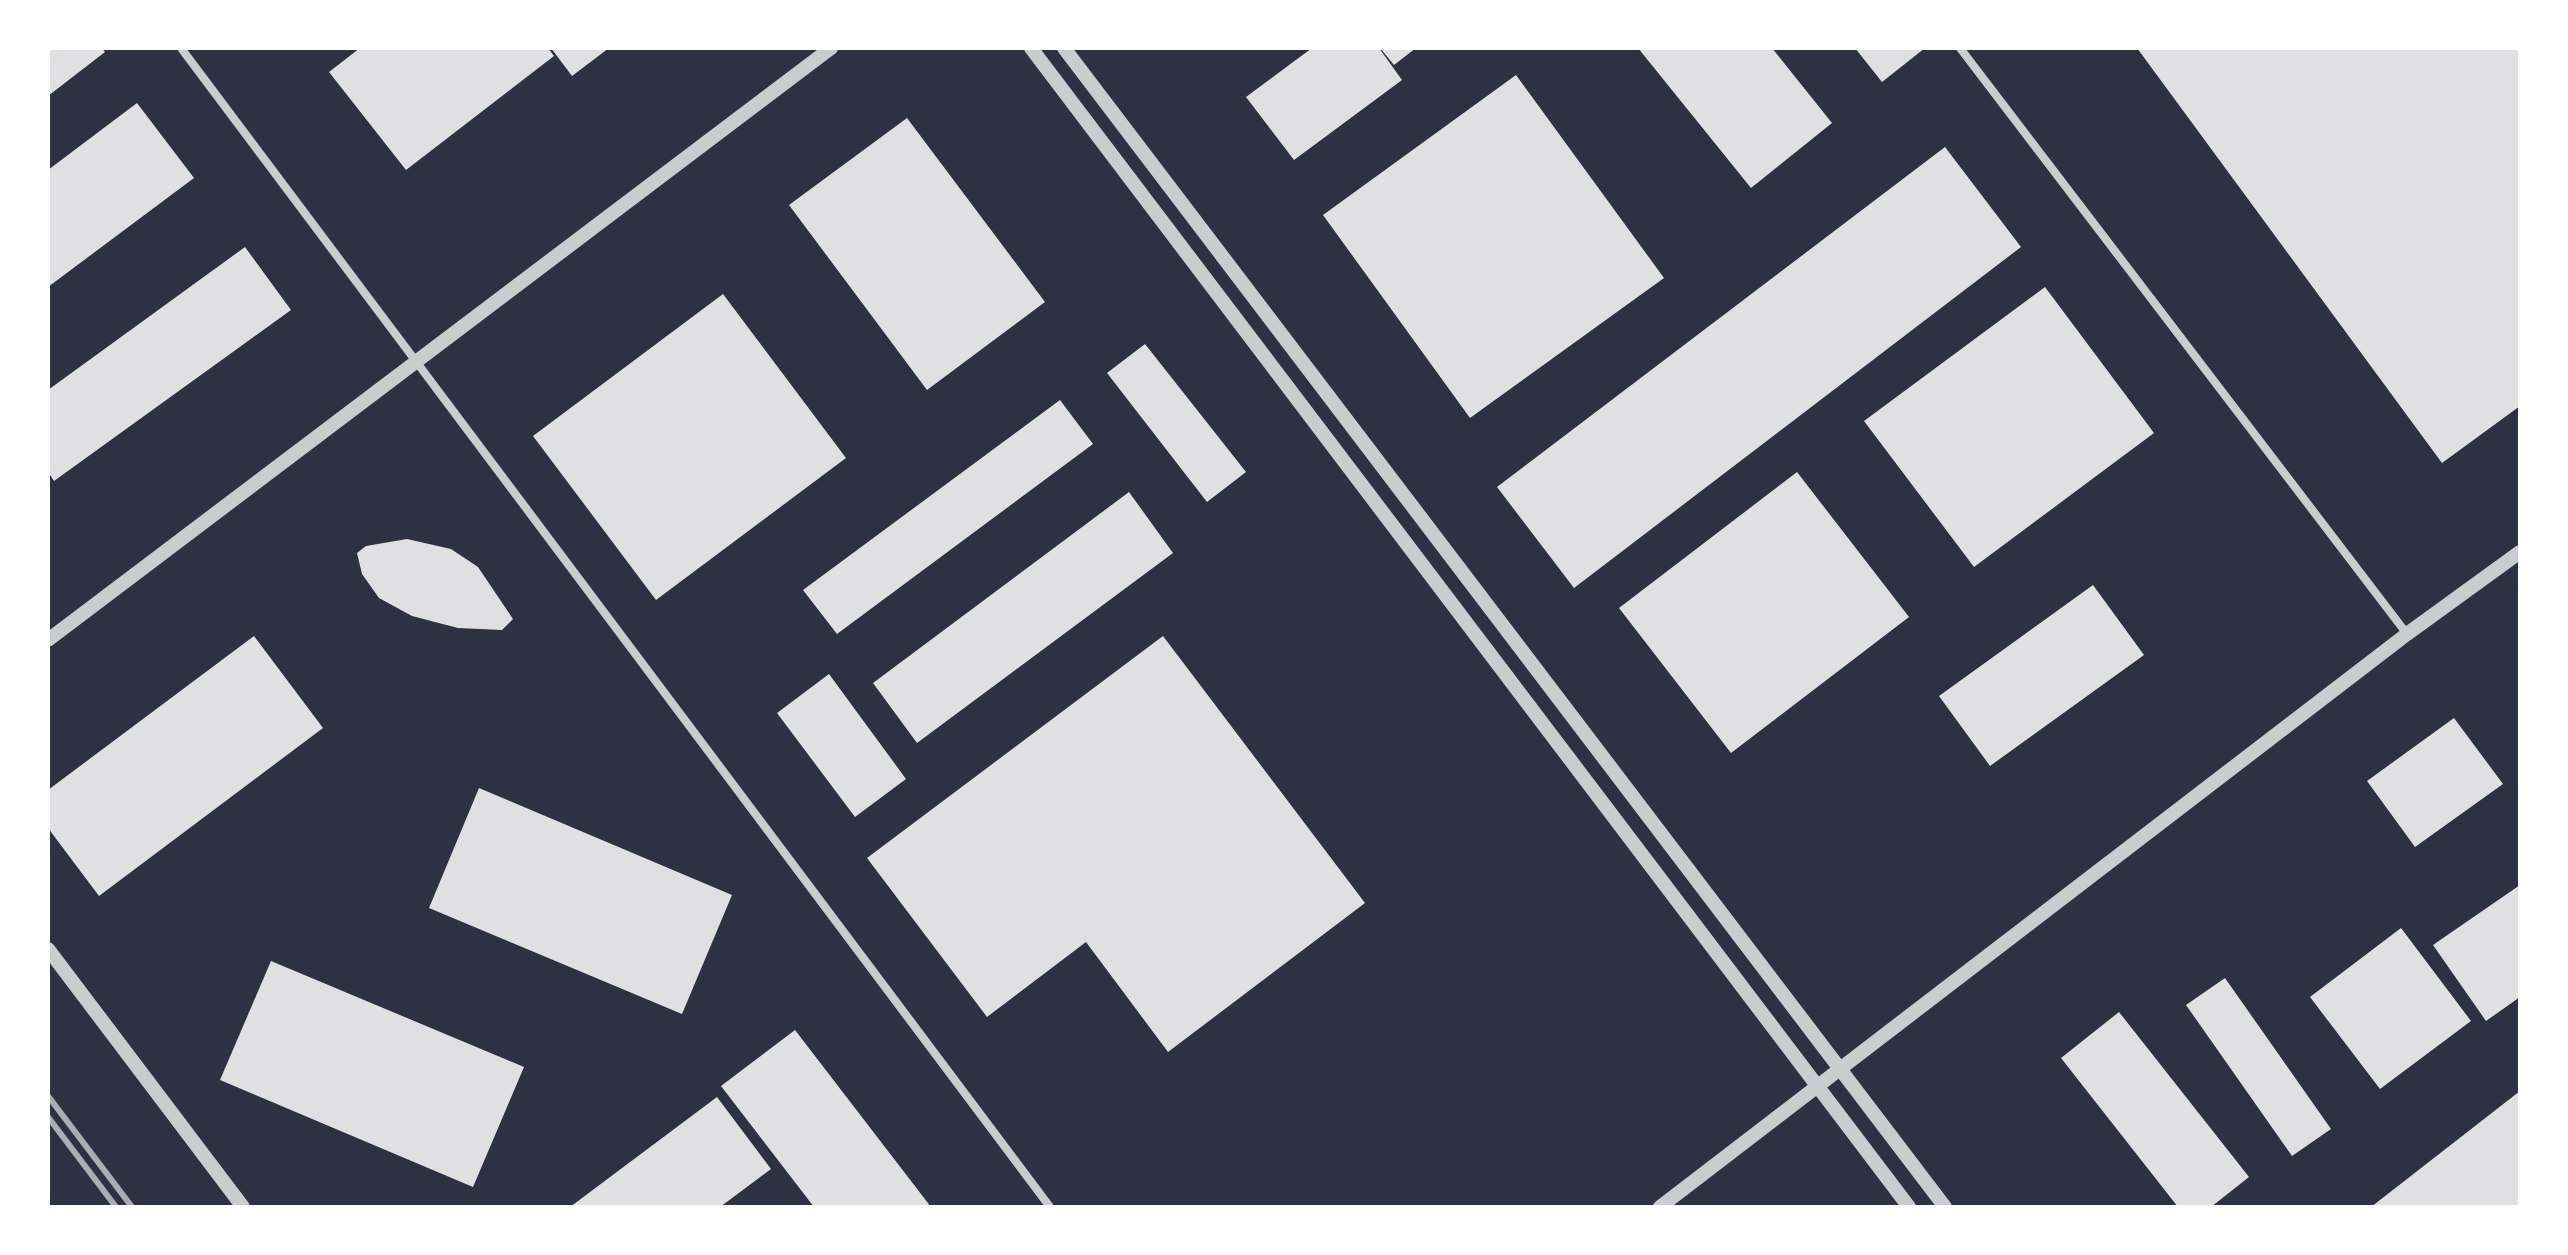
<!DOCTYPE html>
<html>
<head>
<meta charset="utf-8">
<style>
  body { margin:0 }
  #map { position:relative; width:2568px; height:1255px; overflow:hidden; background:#2d3142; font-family:"Alegreya Sans",sans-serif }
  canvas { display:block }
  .frame { position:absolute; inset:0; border:50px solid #fff; pointer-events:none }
</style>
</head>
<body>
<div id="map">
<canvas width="2568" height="1255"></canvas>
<div class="frame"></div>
</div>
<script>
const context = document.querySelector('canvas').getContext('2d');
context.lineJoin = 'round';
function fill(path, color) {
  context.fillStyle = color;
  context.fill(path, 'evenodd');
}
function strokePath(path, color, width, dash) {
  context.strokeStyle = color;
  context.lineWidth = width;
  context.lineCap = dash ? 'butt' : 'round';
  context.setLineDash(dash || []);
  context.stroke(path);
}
const building = new Path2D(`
  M 48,48 L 102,48 L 105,52 L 48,96 Z
  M 360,48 L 548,48 L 554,56 L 406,170 L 329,72 Z
  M 551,48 L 609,48 L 572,76 Z
  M 1312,48 L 1379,48 L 1402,80 L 1294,160 L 1246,97 Z
  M 1380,48 L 1416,48 L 1394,65 Z
  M 1638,48 L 1772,48 L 1832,123 L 1751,188 Z
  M 1855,48 L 1925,48 L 1882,82 Z
  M 2137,48 L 2520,48 L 2520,406 L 2442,463 Z
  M 1516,75 L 1664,278 L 1470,418 L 1323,215 Z
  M 137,103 L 194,178 L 48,287 L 48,170 Z
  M 907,118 L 1045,302 L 927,390 L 789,205 Z
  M 1945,147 L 2021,247 L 1574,588 L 1497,487 Z
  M 245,247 L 291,310 L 54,481 L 48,472 L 48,390 Z
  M 2045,287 L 2154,433 L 1974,567 L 1864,421 Z
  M 723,294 L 846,458 L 656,600 L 533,436 Z
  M 1145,344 L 1246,472 L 1207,502 L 1107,373 Z
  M 1060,400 L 1093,444 L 837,634 L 803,590 Z
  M 1797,472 L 1909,617 L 1731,753 L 1619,608 Z
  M 1129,492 L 1173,553 L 917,743 L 873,683 Z
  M 407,539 L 451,549 L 478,567 L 513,619 L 502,630 L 458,628 L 412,616 L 379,598 L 362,574 L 357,553 L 366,546 Z
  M 2093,585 L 2144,655 L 1990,766 L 1939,696 Z
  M 254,636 L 323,728 L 99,896 L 48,828 L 48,790 Z
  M 1163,636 L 1365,903 L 1168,1052 L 1086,942 L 987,1017 L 867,858 Z
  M 829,674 L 906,779 L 855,817 L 777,713 Z
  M 2454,718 L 2503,784 L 2415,847 L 2367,781 Z
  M 479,788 L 732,895 L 682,1014 L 429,908 Z
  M 2520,885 L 2520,997 L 2486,1021 L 2433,945 Z
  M 2401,928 L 2471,1021 L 2380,1089 L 2310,997 Z
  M 271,961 L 524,1067 L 473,1187 L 220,1080 Z
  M 2225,978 L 2331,1129 L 2292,1156 L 2186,1005 Z
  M 2119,1012 L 2249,1177 L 2211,1207 L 2178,1207 L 2061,1058 Z
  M 795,1030 L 931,1207 L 814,1207 L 721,1086 Z
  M 2520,1091 L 2520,1207 L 2371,1207 Z
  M 717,1097 L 771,1169 L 720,1207 L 570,1207 Z`);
const minor = new Path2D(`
  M 181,48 L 1050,1207
  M 1960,48 L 2407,634`);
const tertiary = new Path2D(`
  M 1031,48 L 1909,1207
  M 1064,48 L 1945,1207
  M 48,640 L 831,48
  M 48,949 L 243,1207
  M 1660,1207 L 2407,634 L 2520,552`);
const rail = new Path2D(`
  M 48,1096 L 132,1207
  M 48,1117 L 116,1207`);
fill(building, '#e0e0e3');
strokePath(minor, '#caccd0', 8);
strokePath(tertiary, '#caccd0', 14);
strokePath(rail, '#abadb3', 6);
</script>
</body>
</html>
